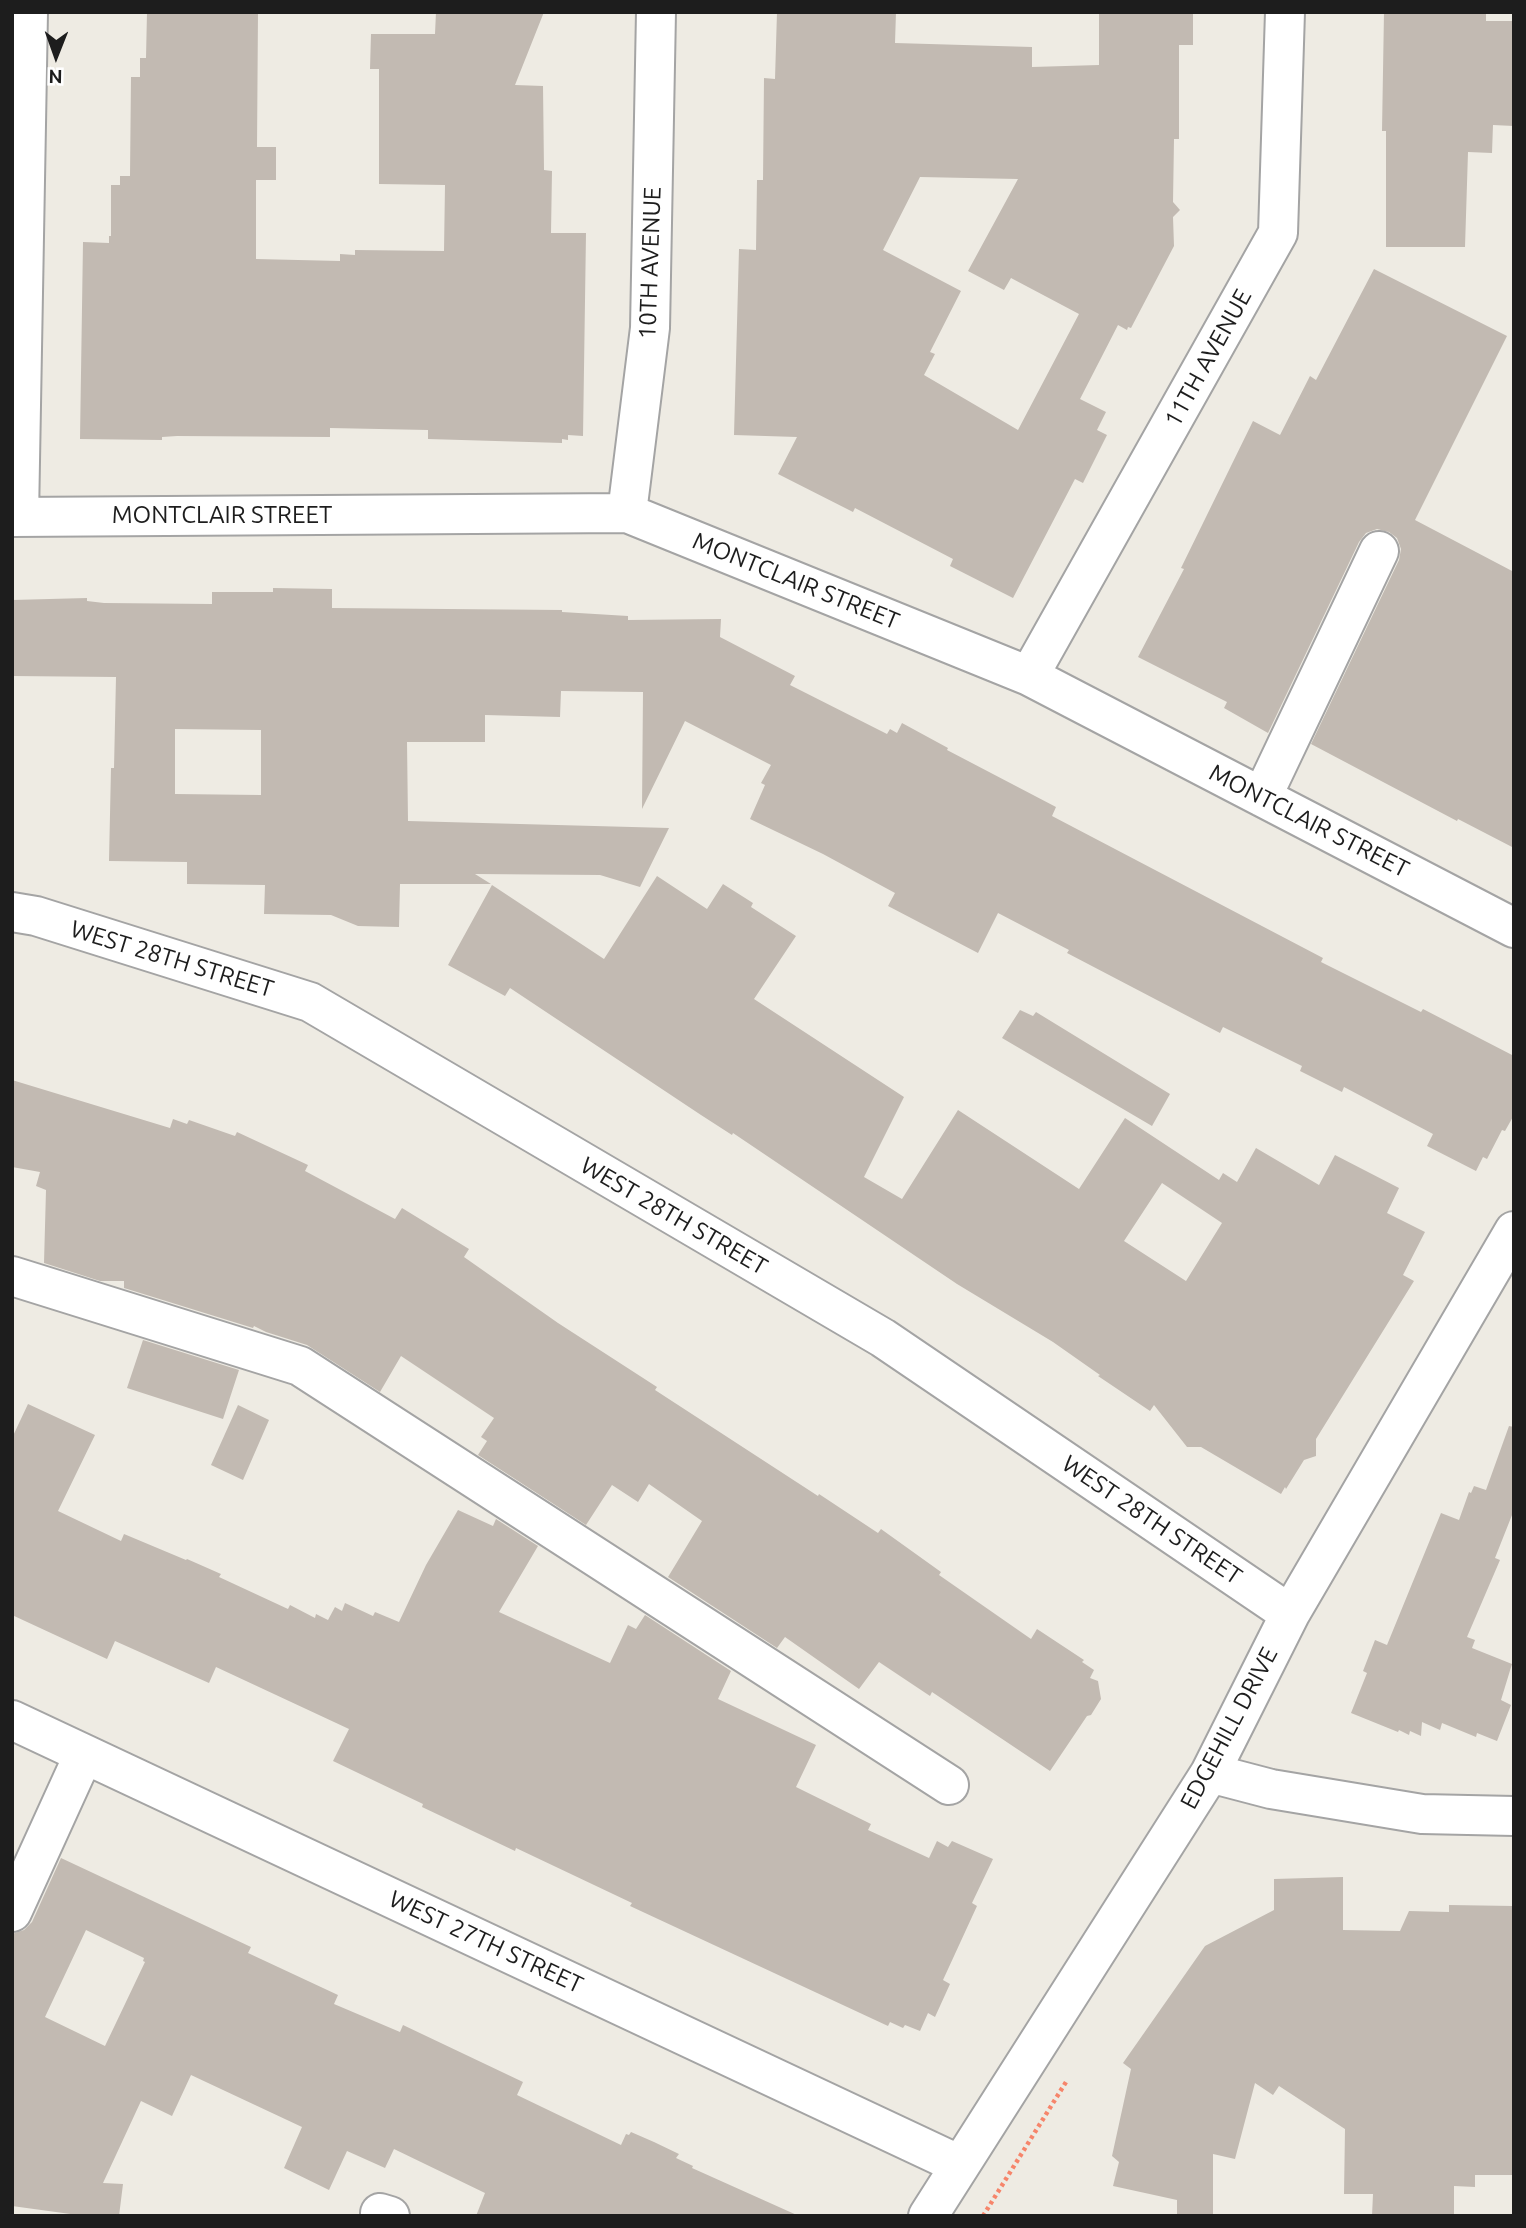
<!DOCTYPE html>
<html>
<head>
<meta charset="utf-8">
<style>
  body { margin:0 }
  #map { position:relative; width:1526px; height:2228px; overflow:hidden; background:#eeebe3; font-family:Ubuntu,sans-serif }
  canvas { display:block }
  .frame { position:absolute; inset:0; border:14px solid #1d1d1d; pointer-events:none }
  .north { position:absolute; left:21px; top:21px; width:70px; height:70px; -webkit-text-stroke:5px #fff; paint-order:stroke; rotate:181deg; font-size:19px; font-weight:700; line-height:28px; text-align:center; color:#1d1d1d }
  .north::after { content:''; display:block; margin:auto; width:24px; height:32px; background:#1d1d1d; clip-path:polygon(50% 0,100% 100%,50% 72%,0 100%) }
</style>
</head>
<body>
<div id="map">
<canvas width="1526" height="2228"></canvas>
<div class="frame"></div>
<div class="north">N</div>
</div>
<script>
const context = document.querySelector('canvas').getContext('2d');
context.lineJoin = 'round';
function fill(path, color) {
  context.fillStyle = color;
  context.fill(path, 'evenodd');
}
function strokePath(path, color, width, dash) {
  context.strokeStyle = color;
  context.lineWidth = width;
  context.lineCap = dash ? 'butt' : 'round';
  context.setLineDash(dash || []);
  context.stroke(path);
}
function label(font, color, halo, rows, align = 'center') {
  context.font = font + ' Ubuntu,sans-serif';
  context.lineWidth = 5;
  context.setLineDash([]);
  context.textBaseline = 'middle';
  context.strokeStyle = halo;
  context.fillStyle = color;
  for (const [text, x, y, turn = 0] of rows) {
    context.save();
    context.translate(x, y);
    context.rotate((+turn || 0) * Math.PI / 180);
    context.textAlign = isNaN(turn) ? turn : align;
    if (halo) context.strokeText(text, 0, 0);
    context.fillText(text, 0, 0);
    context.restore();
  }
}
const building = new Path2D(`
  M 147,12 L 258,12 L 257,147 L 276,147 L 276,180 L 256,180 L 256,259 L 340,261 L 340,254 L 355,255 L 355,250 L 444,251 L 445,185 L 379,184 L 379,69 L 370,69 L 371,34 L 435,34 L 436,12 L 544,12 L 515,85 L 543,86 L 544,170 L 552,171 L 551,233 L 586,233 L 583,436 L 568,435 L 568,440 L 562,439 L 562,443 L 529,442 L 428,439 L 428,430 L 330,428 L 330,437 L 177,436 L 162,437 L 162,440 L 80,439 L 83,242 L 109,243 L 109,236 L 111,236 L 111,185 L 120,185 L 120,176 L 130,176 L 131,77 L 140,77 L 140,58 L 146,58 Z
  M 777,12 L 896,12 L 895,43 L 1032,47 L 1032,67 L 1099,65 L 1099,12 L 1193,12 L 1193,45 L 1179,45 L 1179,139 L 1174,139 L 1173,202 L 1180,210 L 1173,217 L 1174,246 L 1131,328 L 1128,327 L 1127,330 L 1118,325 L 1080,399 L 1106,412 L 1097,430 L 1107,435 L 1083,483 L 1075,479 L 1013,598 L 950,566 L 953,559 L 855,508 L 853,512 L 778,474 L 797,437 L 734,435 L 739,249 L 756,250 L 757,180 L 763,180 L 764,78 L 775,79 ZM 920,177 L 1018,179 L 968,271 L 1004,290 L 1011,278 L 1079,314 L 1018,430 L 924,375 L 935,354 L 930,352 L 961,291 L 883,250 Z
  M 1384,12 L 1486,12 L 1486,21 L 1514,21 L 1514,126 L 1493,125 L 1492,153 L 1468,152 L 1465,247 L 1386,247 L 1386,131 L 1382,131 Z
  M 1374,269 L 1507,336 L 1415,520 L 1514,572 L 1514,848 L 1458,819 L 1457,821 L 1311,744 L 1399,560 L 1401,549 L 1397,538 L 1389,532 L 1377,529 L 1366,533 L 1359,542 L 1268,733 L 1224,708 L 1227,702 L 1138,657 L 1184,569 L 1181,568 L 1253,421 L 1280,435 L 1310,376 L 1316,380 Z
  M 273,588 L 332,589 L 332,608 L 562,610 L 562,612 L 628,616 L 628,620 L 721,619 L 720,637 L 795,676 L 790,685 L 887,734 L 890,729 L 897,733 L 902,723 L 948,748 L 947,750 L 1056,807 L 1052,816 L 1323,958 L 1321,962 L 1421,1012 L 1423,1009 L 1514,1056 L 1514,1115 L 1505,1131 L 1502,1130 L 1487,1159 L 1483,1157 L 1476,1171 L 1427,1146 L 1433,1134 L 1344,1087 L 1342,1092 L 1300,1071 L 1302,1066 L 1223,1027 L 1220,1033 L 1067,953 L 1069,950 L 998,913 L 978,953 L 888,906 L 895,893 L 823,854 L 750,819 L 765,785 L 761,783 L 771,765 L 685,721 L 642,809 L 643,692 L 561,691 L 560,717 L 485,715 L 485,742 L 407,742 L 408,821 L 669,828 L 640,887 L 600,875 L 475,874 L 491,884 L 400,884 L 399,927 L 358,926 L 331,915 L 264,914 L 265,885 L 187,884 L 187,862 L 109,861 L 111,768 L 114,768 L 116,677 L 12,676 L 12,600 L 87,598 L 87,601 L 104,603 L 212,604 L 212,592 L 273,592 ZM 175,729 L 261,730 L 261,795 L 175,794 Z
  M 657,876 L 707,909 L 723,884 L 753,903 L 751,907 L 796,936 L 754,999 L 904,1097 L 864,1177 L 902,1199 L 958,1110 L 1079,1189 L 1125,1118 L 1219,1180 L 1223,1173 L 1237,1182 L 1256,1148 L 1319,1185 L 1335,1155 L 1399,1188 L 1387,1213 L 1425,1232 L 1403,1275 L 1414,1281 L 1316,1439 L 1316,1456 L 1304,1460 L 1286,1489 L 1285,1487 L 1281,1494 L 1201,1447 L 1187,1447 L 1154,1405 L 1150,1411 L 1098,1376 L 1100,1375 L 1053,1342 L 957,1284 L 733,1133 L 732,1135 L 701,1115 L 510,988 L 505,996 L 448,965 L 492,885 L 604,959 ZM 1162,1183 L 1222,1223 L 1186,1281 L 1124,1241 Z
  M 1020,1010 L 1033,1016 L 1036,1012 L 1170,1094 L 1152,1126 L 1002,1038 Z
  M 12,1080 L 170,1128 L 173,1119 L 187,1124 L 189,1120 L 235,1136 L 237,1132 L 308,1165 L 305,1171 L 395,1219 L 402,1208 L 469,1249 L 464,1257 L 558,1323 L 657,1387 L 655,1390 L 818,1496 L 819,1494 L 878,1533 L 881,1529 L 941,1572 L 939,1575 L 1031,1639 L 1037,1629 L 1084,1660 L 1082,1662 L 1094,1670 L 1090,1678 L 1098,1681 L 1101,1699 L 1091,1715 L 1087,1716 L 1050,1771 L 932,1692 L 930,1696 L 879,1662 L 859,1689 L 785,1637 L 777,1648 L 668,1577 L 702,1521 L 649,1484 L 638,1502 L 612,1485 L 586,1525 L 478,1455 L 487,1441 L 481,1437 L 494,1418 L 401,1356 L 380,1392 L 307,1345 L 266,1332 L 254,1326 L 253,1328 L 124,1288 L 124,1281 L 100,1281 L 44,1263 L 46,1190 L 36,1186 L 40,1172 L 12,1167 Z
  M 143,1340 L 239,1370 L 223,1419 L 127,1388 Z
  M 28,1404 L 95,1435 L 58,1511 L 121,1541 L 124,1534 L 186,1560 L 187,1559 L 221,1574 L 219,1577 L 288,1609 L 290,1605 L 315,1618 L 316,1614 L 328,1620 L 335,1607 L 342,1611 L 345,1603 L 373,1616 L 375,1612 L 399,1622 L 426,1565 L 458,1510 L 493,1526 L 496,1519 L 538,1546 L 499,1612 L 610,1663 L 628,1625 L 636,1629 L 645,1615 L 731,1671 L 718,1699 L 816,1745 L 796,1787 L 871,1824 L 868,1830 L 929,1858 L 937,1841 L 948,1847 L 952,1841 L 993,1859 L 972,1903 L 977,1906 L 943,1980 L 950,1984 L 935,2017 L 928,2013 L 920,2031 L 905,2025 L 903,2028 L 890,2022 L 888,2026 L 630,1906 L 632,1903 L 516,1848 L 515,1851 L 422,1807 L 423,1804 L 333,1761 L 349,1729 L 216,1667 L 209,1683 L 115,1641 L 107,1659 L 12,1615 L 12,1438 Z
  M 238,1405 L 269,1420 L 243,1480 L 211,1465 Z
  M 1509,1426 L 1514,1427 L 1514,1510 L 1495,1558 L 1500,1560 L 1467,1637 L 1475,1640 L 1472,1648 L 1512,1664 L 1501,1700 L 1511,1705 L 1497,1741 L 1477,1733 L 1476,1737 L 1442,1723 L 1440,1730 L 1422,1722 L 1421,1736 L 1410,1731 L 1409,1735 L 1399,1730 L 1398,1732 L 1351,1713 L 1367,1673 L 1363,1671 L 1375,1640 L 1387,1645 L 1441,1513 L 1459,1520 L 1469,1492 L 1471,1493 L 1474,1486 L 1486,1490 Z
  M 61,1858 L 251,1947 L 248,1953 L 338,1995 L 334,2004 L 400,2032 L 403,2025 L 523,2082 L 517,2095 L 621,2145 L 626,2134 L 629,2135 L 631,2132 L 654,2142 L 679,2154 L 676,2158 L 693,2166 L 692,2168 L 799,2216 L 476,2216 L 485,2193 L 394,2149 L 385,2168 L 347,2151 L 329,2190 L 284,2168 L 302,2127 L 191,2075 L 172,2116 L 141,2101 L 103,2183 L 123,2184 L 119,2216 L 85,2216 L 12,2206 L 12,1934 L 24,1930 L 32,1922 ZM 86,1930 L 144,1958 L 143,1961 L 145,1962 L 105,2046 L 45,2017 Z
  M 1343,1877 L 1343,1930 L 1400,1931 L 1409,1911 L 1449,1912 L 1449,1905 L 1514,1906 L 1514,2175 L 1475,2175 L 1475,2187 L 1454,2186 L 1454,2216 L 1372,2216 L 1373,2194 L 1344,2194 L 1345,2129 L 1279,2086 L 1273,2095 L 1255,2083 L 1235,2159 L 1213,2154 L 1213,2216 L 1177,2216 L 1177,2200 L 1113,2186 L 1119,2162 L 1112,2156 L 1131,2069 L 1123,2063 L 1205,1946 L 1274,1910 L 1274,1879 Z`);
const path = new Path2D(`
  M 983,2216 L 1066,2082`);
const minor = new Path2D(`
  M 627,513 L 650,328 L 656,12
  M 12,517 L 627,513 L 1029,676 L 1514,928
  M 19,517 L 28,12
  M 1029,676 L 1278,233 L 1285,12
  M 1262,797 L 1379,551
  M 12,912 L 36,916 L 310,1002 L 883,1338 L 1290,1614
  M 12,1276 L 300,1366 L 949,1785
  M 12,1720 L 960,2165
  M 1210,1773 L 1271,1789 L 1422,1814 L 1514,1816
  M 12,1912 L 84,1754
  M 380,2213 L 390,2216
  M 928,2216 L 1210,1773 L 1290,1614 L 1514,1231`);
const streetNames = [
  ["10TH AVENUE",650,263,-88],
  ["11TH AVENUE",1208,358,-61],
  ["MONTCLAIR STREET",222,515],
  ["MONTCLAIR STREET",796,581,22],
  ["MONTCLAIR STREET",1309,821,27],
  ["WEST 28TH STREET",172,959,17],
  ["WEST 28TH STREET",674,1216,30],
  ["WEST 28TH STREET",1152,1520,34],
  ["EDGEHILL DRIVE",1229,1728,-62],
  ["WEST 27TH STREET",486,1942,25]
];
fill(building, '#c2bab2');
strokePath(minor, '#a4a4a4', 42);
strokePath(path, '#f6856b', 4.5, [3.5, 3.5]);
strokePath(minor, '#fff', 38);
label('24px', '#1d1d1d', '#fff', streetNames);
</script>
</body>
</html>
